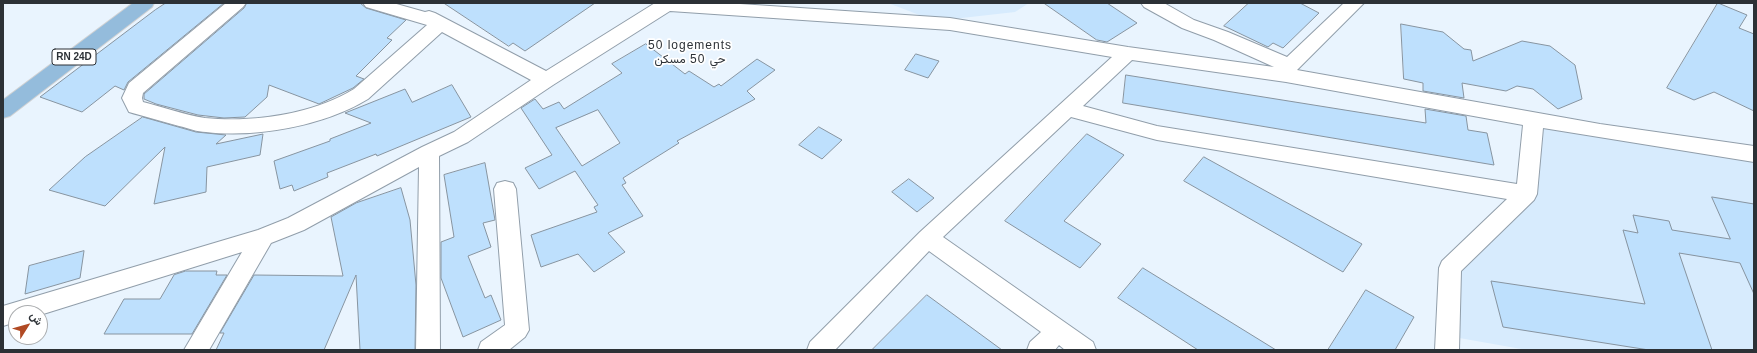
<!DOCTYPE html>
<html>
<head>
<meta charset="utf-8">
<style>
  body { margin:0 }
  #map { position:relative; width:1757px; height:353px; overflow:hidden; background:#e9f4fe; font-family:Helvetica,Vazirmatn,sans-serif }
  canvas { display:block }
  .frame { position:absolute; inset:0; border:4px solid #2c3136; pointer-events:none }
  .north { position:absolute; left:8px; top:305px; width:40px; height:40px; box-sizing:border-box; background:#fff; border:1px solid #abadaf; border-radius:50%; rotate:53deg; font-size:11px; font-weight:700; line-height:16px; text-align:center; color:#2c3136 }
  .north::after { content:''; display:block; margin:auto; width:14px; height:18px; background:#b14a24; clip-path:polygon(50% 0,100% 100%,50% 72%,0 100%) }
</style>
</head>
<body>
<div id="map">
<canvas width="1757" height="353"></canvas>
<div class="frame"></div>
<div class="north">ش</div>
</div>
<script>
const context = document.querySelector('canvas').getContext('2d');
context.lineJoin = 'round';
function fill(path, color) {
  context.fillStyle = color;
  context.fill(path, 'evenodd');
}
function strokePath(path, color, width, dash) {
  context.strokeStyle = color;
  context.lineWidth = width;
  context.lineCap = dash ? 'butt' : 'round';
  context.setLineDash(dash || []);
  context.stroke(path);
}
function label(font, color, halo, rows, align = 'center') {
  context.font = font + ' Helvetica,Vazirmatn,sans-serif';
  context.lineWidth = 3.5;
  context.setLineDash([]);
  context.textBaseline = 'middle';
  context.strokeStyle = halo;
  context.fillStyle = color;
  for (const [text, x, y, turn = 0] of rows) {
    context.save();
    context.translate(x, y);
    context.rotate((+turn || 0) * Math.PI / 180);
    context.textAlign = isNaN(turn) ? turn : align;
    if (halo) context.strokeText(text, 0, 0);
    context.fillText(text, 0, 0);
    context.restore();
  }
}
const built = new Path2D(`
  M 888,3 L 1029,3 L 1015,12 L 935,21 Z
  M 1534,119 L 1754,154 L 1754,350 L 1527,350 L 1448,336 L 1450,268 L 1526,194 Z`);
const building = new Path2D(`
  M 166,3 L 224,3 L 128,82 L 124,90 L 115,86 L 82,112 L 40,97 L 155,10 Z
  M 247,3 L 360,3 L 366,8 L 406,20 L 387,38 L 392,40 L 356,76 L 364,79 L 353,88 L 319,104 L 269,85 L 267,97 L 245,117 L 224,118 L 198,115 L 156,104 L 144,99 L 144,94 L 244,8 Z
  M 444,3 L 595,3 L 525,51 L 513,43 L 509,46 Z
  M 1044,3 L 1107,3 L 1137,23 L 1107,42 L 1097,40 Z
  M 1249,3 L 1300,3 L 1319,13 L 1283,48 L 1273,43 L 1268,47 L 1224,26 Z
  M 1718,3 L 1747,15 L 1739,28 L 1754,34 L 1754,111 L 1714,92 L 1694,100 L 1667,88 Z
  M 1401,24 L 1443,32 L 1464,49 L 1471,50 L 1473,61 L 1522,41 L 1550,46 L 1575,65 L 1582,99 L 1558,109 L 1533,89 L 1517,86 L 1506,91 L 1462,83 L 1464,98 L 1423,91 L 1423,83 L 1404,79 Z
  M 646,44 L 685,74 L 689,71 L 714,87 L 719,84 L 721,86 L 757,59 L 775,70 L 747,91 L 755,99 L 677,141 L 679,143 L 623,178 L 626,183 L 622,185 L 643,216 L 608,233 L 625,252 L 594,272 L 578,254 L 541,267 L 531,235 L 597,212 L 594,207 L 598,205 L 575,171 L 539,189 L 525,168 L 552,155 L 521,108 L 535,99 L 543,109 L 559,102 L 564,109 L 622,73 L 612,64 ZM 598,110 L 620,143 L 582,166 L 556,128 Z
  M 916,54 L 939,61 L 928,78 L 905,70 Z
  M 1126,75 L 1426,123 L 1425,109 L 1466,116 L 1468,130 L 1487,133 L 1494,165 L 1123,103 Z
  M 452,85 L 471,117 L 377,156 L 376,154 L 327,173 L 328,177 L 294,191 L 292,185 L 280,189 L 274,161 L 330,141 L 330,139 L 371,123 L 345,113 L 405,89 L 412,102 Z
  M 143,117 L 196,132 L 226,135 L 216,144 L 263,134 L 260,155 L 207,167 L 206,192 L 154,204 L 165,147 L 105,206 L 49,190 L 85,157 Z
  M 819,127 L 842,140 L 822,159 L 799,145 Z
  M 1087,134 L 1124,155 L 1064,221 L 1101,244 L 1080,268 L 1005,221 Z
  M 1204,157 L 1362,244 L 1343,272 L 1184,181 Z
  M 485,163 L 495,220 L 483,223 L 491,247 L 468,256 L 485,298 L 491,295 L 501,320 L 463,337 L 441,278 L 441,242 L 454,237 L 444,175 Z
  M 909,179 L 934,198 L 917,212 L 892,192 Z
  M 401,188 L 410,220 L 416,285 L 415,350 L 360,350 L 356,275 L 324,350 L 216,350 L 224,333 L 220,333 L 254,275 L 343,276 L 331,217 L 356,203 Z
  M 1712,197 L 1754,204 L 1754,294 L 1740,263 L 1679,253 L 1712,350 L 1649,350 L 1503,327 L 1491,281 L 1645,304 L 1623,230 L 1638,233 L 1633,215 L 1669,221 L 1672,230 L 1730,239 Z
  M 84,251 L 80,278 L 25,294 L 29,266 Z
  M 1143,268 L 1276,350 L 1198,350 L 1118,298 Z
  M 186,271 L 217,271 L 216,275 L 227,275 L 192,334 L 104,334 L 124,299 L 160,299 L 174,275 Z
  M 1366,290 L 1414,317 L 1395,350 L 1328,350 Z
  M 927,295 L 1002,350 L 872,350 Z`);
const minor = new Path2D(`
  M 226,3 L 246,3 L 243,7 L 143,93 L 142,98 L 143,102 C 163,107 185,115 205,118 C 253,123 313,114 354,89 L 427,25 L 366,7 L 363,3 L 393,3 L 425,12 L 429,11 L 435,13 L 546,71 L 655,3 L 725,3 L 950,18 L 1128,47 L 1274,67 L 1214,40 L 1182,28 L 1144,7 L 1141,3 L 1164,3 L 1194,20 L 1228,32 L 1287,57 L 1344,3 L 1364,3 L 1297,70 L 1600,124 L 1754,146 L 1754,162 L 1543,128 L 1537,194 L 1534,200 L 1461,271 L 1459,350 L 1435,350 L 1439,268 L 1442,261 L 1507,199 L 1157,140 L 1071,117 L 943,237 L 1093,342 L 1096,350 L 1065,350 L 1059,345 L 1055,350 L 1027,350 L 1030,342 L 1041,332 L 929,251 L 835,350 L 807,350 L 810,342 L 920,232 L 1112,57 L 950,30 L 670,11 L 553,85 L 468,142 L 439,156 L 440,350 L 416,350 L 419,167 L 304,230 L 271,243 L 209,350 L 184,350 L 242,252 L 40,315 L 40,313 L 16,313 L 16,322 L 3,326 L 3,306 L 258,230 L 288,218 L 422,147 L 454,132 L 531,80 L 442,32 L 368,99 C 324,126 256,138 206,132 C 197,132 188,128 179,126 C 162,121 146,117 129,112 L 122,98 L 129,83 ZM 1132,60 L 1286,82 L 1523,125 L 1517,184 L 1157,126 L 1083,106 Z
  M 505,181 L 513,183 L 516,189 L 529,330 L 525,337 L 509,350 L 478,350 L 481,342 L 505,325 L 494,189 L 497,183 Z`);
const primary = new Path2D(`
  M 133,3 L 154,3 L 152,7 L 10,116 L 3,118 L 3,100 Z`);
const shields = [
  [74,57,44]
];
const shieldNames = [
  ["RN 24D",74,57]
];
const neighbourhoodNames = [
  ["50 logements",690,46],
  ["حي 50 مسكن",690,60]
];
fill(built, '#d7ebfd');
fill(building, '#bee0fd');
strokePath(building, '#8794a0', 1);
strokePath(minor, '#919eaa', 2);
strokePath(primary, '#d1d2d3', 2);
fill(minor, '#fff');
fill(primary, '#94bcdc');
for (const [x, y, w] of shields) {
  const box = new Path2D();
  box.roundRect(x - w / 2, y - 8, w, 16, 3);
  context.fillStyle = '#fff';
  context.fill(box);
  strokePath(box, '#2c3136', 1);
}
label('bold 10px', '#2c3136', null, shieldNames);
context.letterSpacing = '1px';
label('12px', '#2c3136', '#fff', neighbourhoodNames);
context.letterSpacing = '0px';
</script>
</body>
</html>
